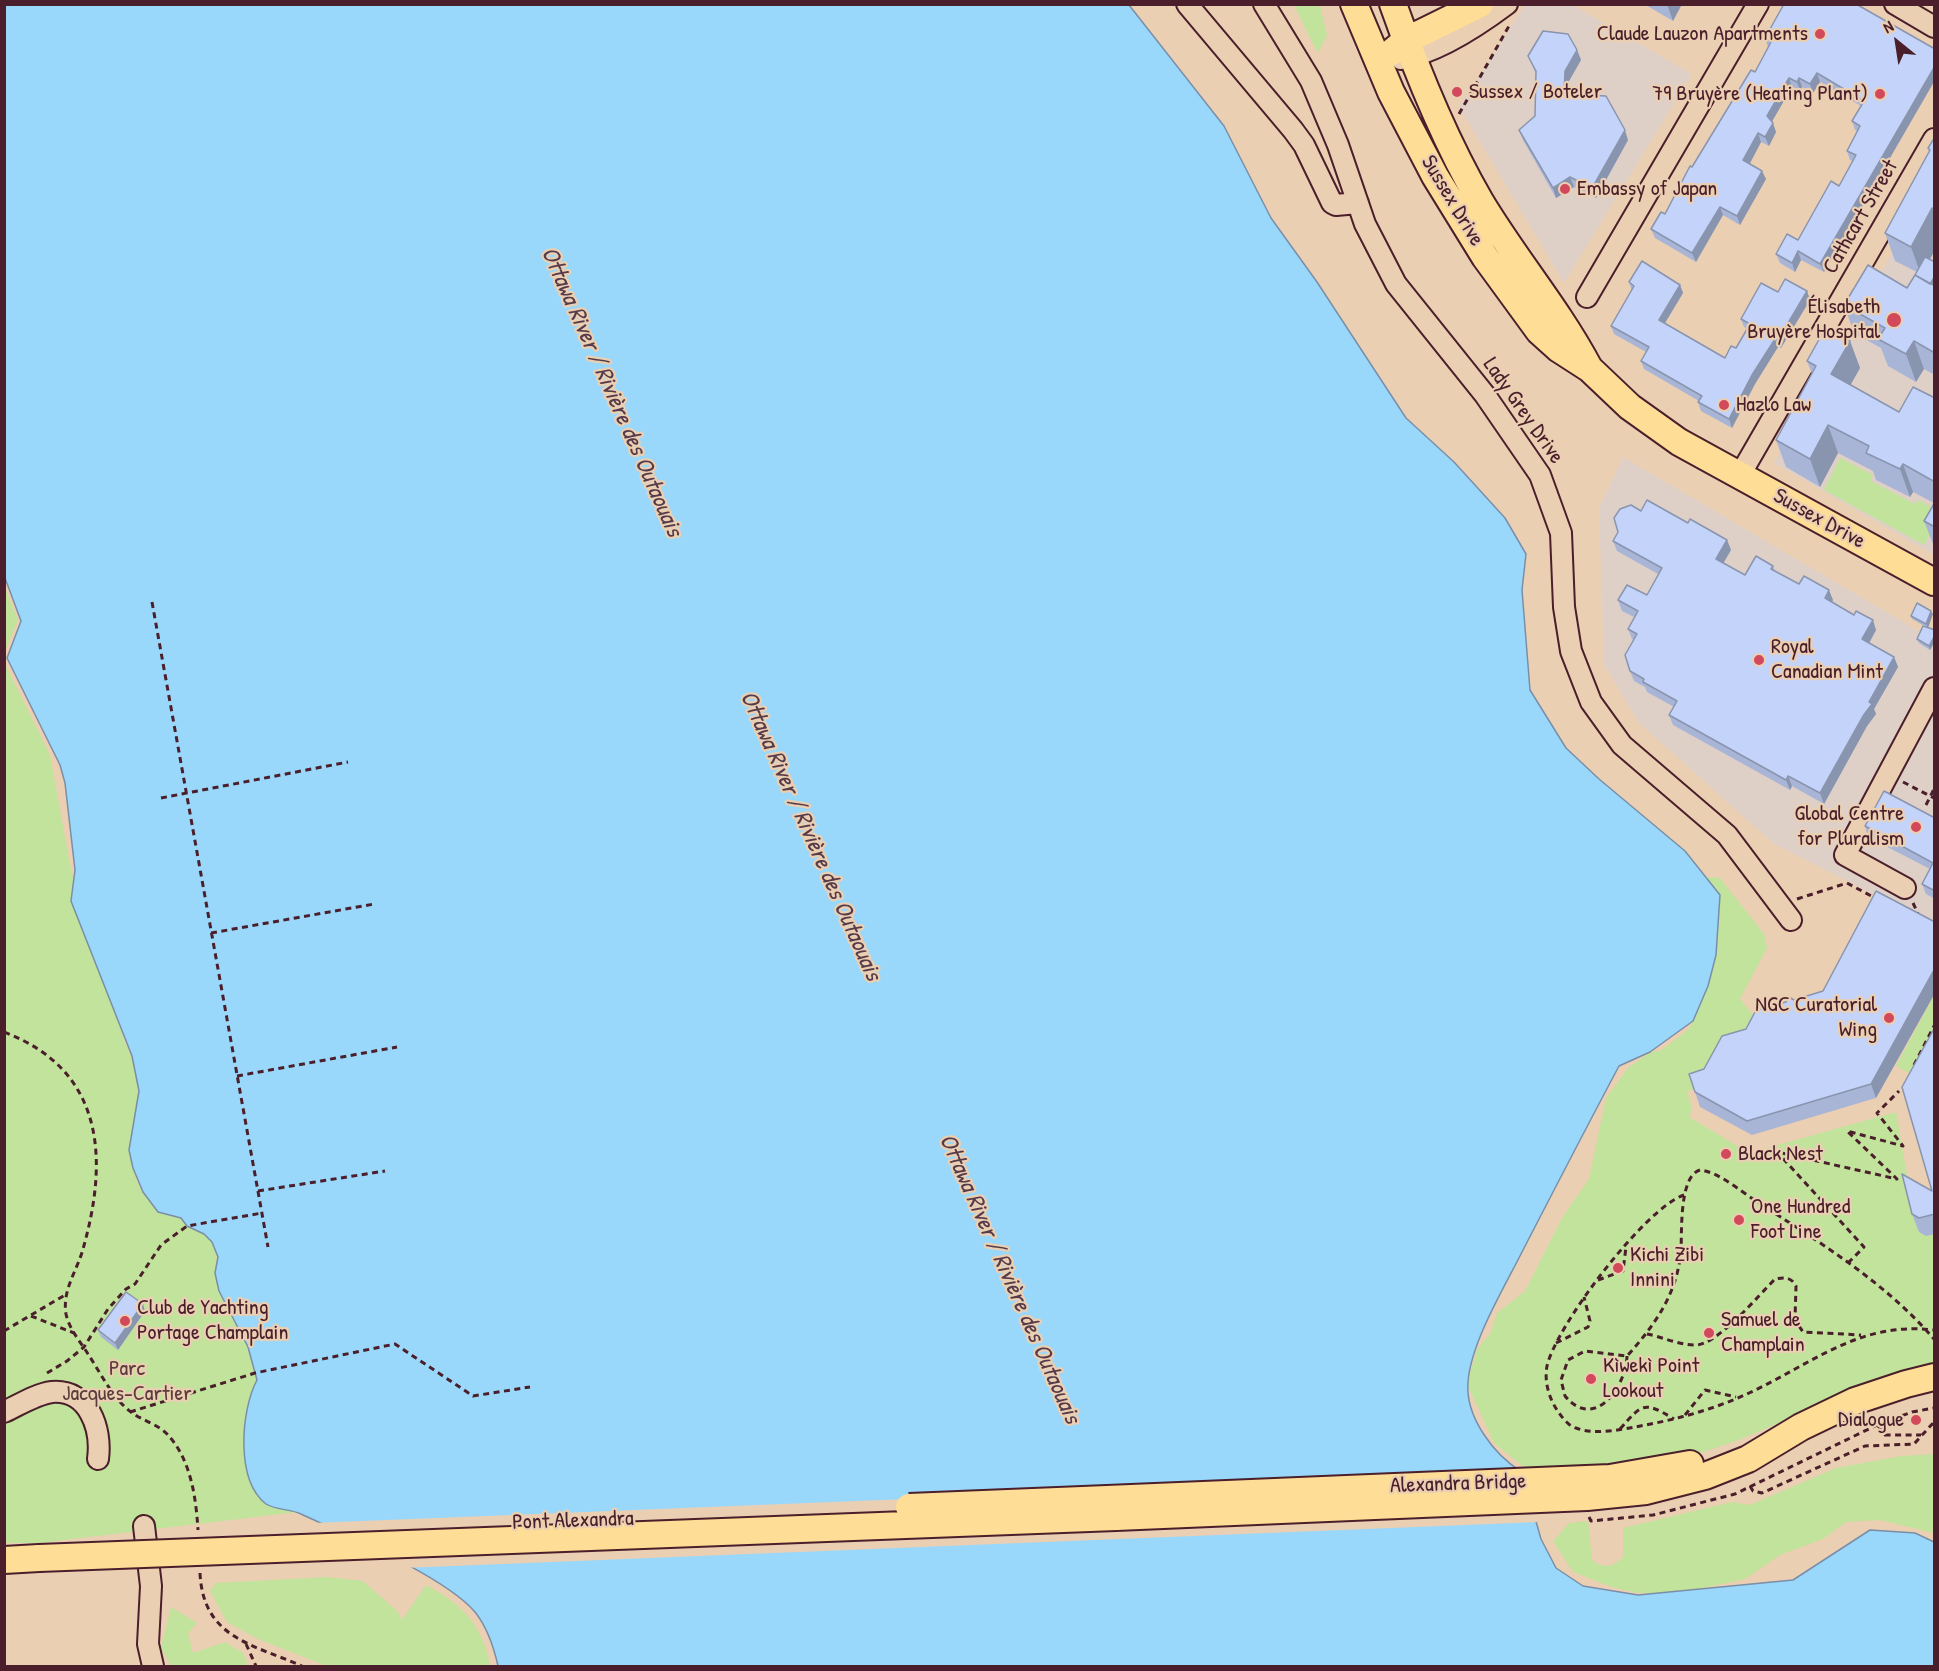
<!DOCTYPE html>
<html>
<head>
<meta charset="utf-8">
<style>
  body { margin:0 }
  #map { position:relative; width:1939px; height:1671px; overflow:hidden; background:#ebcfb2; font-family:"Patrick Hand",sans-serif }
  canvas { display:block }
  .frame { position:absolute; inset:0; border:6px solid #4a1f2b; pointer-events:none }
  .north { position:absolute; left:1867px; top:12px; width:60px; height:60px; -webkit-text-stroke:4px #ebcfb2; paint-order:stroke; rotate:330deg; font-size:16px; font-weight:700; line-height:24px; text-align:center; color:#4a1f2b }
  .north::after { content:''; display:block; margin:auto; width:21px; height:27px; background:#4a1f2b; clip-path:polygon(50% 0,100% 100%,50% 72%,0 100%) }
</style>
</head>
<body>
<div id="map">
<canvas width="1939" height="1671"></canvas>
<div class="frame"></div>
<div class="north">N</div>
</div>
<script>
const context = document.querySelector('canvas').getContext('2d');
context.lineJoin = 'round';
function fill(path, color) {
  context.fillStyle = color;
  context.fill(path, 'evenodd');
}
function strokePath(path, color, width, dash) {
  context.strokeStyle = color;
  context.lineWidth = width;
  context.lineCap = dash ? 'butt' : 'round';
  context.setLineDash(dash || []);
  context.stroke(path);
}
function label(font, color, halo, rows, align = 'center') {
  context.font = font + ' "Patrick Hand",sans-serif';
  context.lineWidth = 4.5;
  context.setLineDash([]);
  context.textBaseline = 'middle';
  context.strokeStyle = halo;
  context.fillStyle = color;
  for (const [text, x, y, turn = 0] of rows) {
    context.save();
    context.translate(x, y);
    context.rotate((+turn || 0) * Math.PI / 180);
    context.textAlign = isNaN(turn) ? turn : align;
    if (halo) context.strokeText(text, 0, 0);
    context.fillText(text, 0, 0);
    context.restore();
  }
}
const built = new Path2D(`
  M 1525,5 L 1573,5 L 1692,74 L 1564,283 L 1459,107 Z
  M 1934,178 L 1934,555 L 1774,463 Z
  M 1623,457 L 1934,640 L 1934,925 L 1774,844 L 1639,723 L 1604,665 L 1599,508 Z`);
const green = new Path2D(`
  M 1294,5 L 1320,5 L 1327,35 L 1319,51 L 1316,50 Z
  M 1840,458 L 1873,475 L 1871,481 L 1915,504 L 1919,500 L 1934,509 L 1934,527 L 1924,545 L 1824,490 Z
  M 5,588 L 18,620 L 5,651 Z
  M 4,662 L 50,755 L 71,870 L 124,1040 C 132,1056 139,1076 138,1093 C 138,1115 129,1147 133,1168 C 138,1193 156,1214 181,1218 C 190,1230 206,1231 213,1244 C 221,1259 213,1273 218,1289 C 225,1310 241,1327 248,1348 C 252,1358 254,1369 257,1380 C 241,1410 235,1480 266,1503 C 273,1509 288,1510 297,1512 L 39,1543 L 5,1543 Z
  M 1708,877 L 1720,878 L 1764,934 L 1767,948 L 1740,999 L 1761,1025 L 1695,1089 L 1687,1091 L 1692,1108 L 1689,1117 L 1749,1153 L 1896,1112 L 1912,1204 L 1934,1234 L 1934,1367 L 1874,1383 L 1741,1439 L 1680,1460 L 1530,1472 L 1494,1443 L 1467,1384 L 1477,1349 L 1490,1334 L 1497,1313 L 1525,1291 L 1562,1218 L 1589,1179 L 1606,1098 L 1628,1068 L 1650,1052 L 1660,1051 L 1689,1029 L 1696,1015 L 1711,911 L 1705,886 Z
  M 1934,996 L 1934,1051 L 1920,1079 L 1896,1066 Z
  M 1934,1454 L 1934,1533 L 1880,1520 L 1846,1522 L 1823,1539 L 1780,1555 L 1745,1579 L 1680,1593 L 1638,1593 L 1612,1587 L 1573,1572 L 1553,1541 L 1569,1523 L 1588,1521 L 1592,1560 C 1602,1569 1614,1567 1623,1557 L 1623,1528 L 1732,1502 L 1750,1505 L 1836,1468 L 1901,1456 Z
  M 327,1577 L 363,1581 L 398,1612 L 402,1620 L 426,1585 C 461,1603 483,1625 490,1666 L 327,1666 L 258,1639 L 227,1622 L 210,1591 L 216,1583 Z
  M 171,1607 L 197,1623 L 188,1633 L 193,1653 L 225,1642 L 243,1653 L 248,1666 L 171,1666 L 161,1648 Z`);
const water = new Path2D(`
  M 5,5 L 1129,5 L 1224,126 L 1271,218 L 1317,282 L 1406,418 L 1454,462 L 1505,518 L 1526,554 L 1522,590 L 1530,690 L 1566,748 L 1599,779 L 1685,851 L 1720,895 L 1716,955 L 1708,986 L 1693,1021 L 1650,1052 L 1619,1066 C 1586,1128 1554,1190 1522,1252 C 1504,1288 1471,1342 1468,1382 C 1465,1417 1494,1455 1522,1472 L 1541,1539 L 1556,1568 L 1583,1586 L 1638,1595 L 1793,1580 L 1870,1530 L 1915,1533 L 1934,1542 L 1934,1666 L 498,1666 C 494,1648 487,1627 475,1612 C 444,1576 346,1535 301,1514 C 291,1509 275,1510 266,1504 C 235,1480 241,1410 257,1380 L 248,1347 L 219,1291 L 215,1273 L 218,1257 L 212,1242 L 204,1234 L 187,1226 L 181,1218 L 158,1212 L 143,1192 L 133,1168 L 129,1150 L 139,1091 L 132,1056 L 71,901 L 75,870 L 65,783 L 60,765 L 7,658 L 21,621 L 5,578 Z`);
const pier = new Path2D(`
  M 1525,1474 L 1539,1522 L 403,1568 L 313,1523 Z`);
const path = new Path2D(`
  M 1459,114 L 1509,26
  M 152,602 L 268,1247
  M 1903,782 L 1934,798
  M 161,798 L 348,762
  M 1926,805 L 1934,789
  M 1797,899 L 1847,883 L 1875,898
  M 1913,903 L 1919,916
  M 211,933 L 374,904
  M 4,1032 C 104,1070 109,1158 83,1249 C 77,1271 62,1290 66,1314 C 69,1329 80,1341 88,1354 C 100,1372 113,1399 131,1412 C 141,1420 157,1424 166,1433 C 191,1458 196,1498 198,1530
  M 1914,1065 L 1934,1026
  M 237,1076 L 397,1047
  M 258,1191 L 385,1171
  M 1684,1195 C 1645,1208 1556,1326 1547,1366 C 1544,1381 1549,1398 1557,1410 C 1562,1417 1568,1426 1576,1428 C 1594,1435 1618,1430 1635,1427 C 1674,1420 1713,1410 1749,1393 C 1812,1364 1859,1321 1934,1330
  M 1848,1263 L 1864,1247 L 1777,1152 L 1897,1179 L 1847,1131 L 1903,1146 L 1877,1113 L 1899,1091
  M 1598,1280 L 1623,1271 L 1626,1247
  M 31,1316 L 74,1333
  M 4,1331 L 65,1295
  M 1647,1334 C 1662,1337 1682,1346 1697,1345 C 1719,1343 1759,1295 1775,1279 C 1785,1277 1791,1277 1796,1286 L 1795,1320 L 1803,1332 L 1861,1335
  M 1556,1343 L 1588,1327 L 1590,1321 L 1584,1297
  M 1627,1356 C 1626,1386 1595,1432 1565,1396 L 1561,1380 L 1568,1360 L 1585,1351 L 1627,1356 C 1655,1325 1677,1294 1681,1251 C 1682,1231 1679,1176 1700,1170 C 1719,1172 1740,1191 1756,1201 C 1819,1242 1885,1282 1934,1339
  M 47,1373 L 67,1361 L 84,1347 L 108,1309 L 126,1289 L 135,1284 L 161,1245 L 187,1226 L 262,1213
  M 130,1412 L 255,1373 L 395,1344 L 473,1396 L 530,1387
  M 1685,1415 L 1705,1390 L 1736,1397
  M 1872,1418 L 1885,1435 L 1921,1435
  M 1620,1429 C 1643,1403 1644,1401 1674,1419
  M 1750,1486 L 1753,1491 L 1762,1493 L 1865,1446 L 1914,1444 L 1934,1422
  M 1589,1517 L 1591,1521 L 1653,1515 L 1735,1494 L 1877,1425 L 1912,1412 L 1934,1408
  M 200,1573 C 203,1638 252,1644 302,1666
  M 246,1644 L 256,1666`);
const minor = new Path2D(`
  M 1187,4 L 1293,130 L 1304,145 L 1332,203 L 1336,205 L 1358,203
  M 1264,4 L 1311,81 L 1338,145 L 1365,224 L 1396,284 L 1485,395 L 1540,475 L 1561,533 L 1564,607 L 1571,651 L 1591,702 L 1622,745 L 1727,835 L 1791,920
  M 1895,4 L 1934,27
  M 1401,59 C 1436,53 1479,25 1507,4
  M 1587,297 L 1758,4
  M 1740,475 L 1934,139
  M 1905,888 L 1845,855 L 1934,688
  M 4,1412 C 19,1405 36,1394 52,1392 C 89,1389 102,1429 98,1459
  M 144,1526 L 151,1586 L 148,1644 L 153,1666`);
const major = new Path2D(`
  M 1354,4 L 1391,92 L 1435,176 L 1485,257 L 1539,331 L 1559,349 L 1590,369 L 1630,407 L 1679,442 L 1934,582
  M 1393,4 C 1417,72 1444,139 1480,201 C 1514,258 1557,308 1588,366
  M 1392,52 L 1405,41 L 1480,4
  M 1107,1499 L 1610,1478 L 1690,1464
  M 1116,1517 L 1587,1497 L 1646,1491 L 1705,1476 L 1748,1459 L 1801,1427 L 1855,1401 L 1906,1384 L 1934,1377
  M 4,1560 L 39,1558`);
const majorBridge = new Path2D(`
  M 909,1507 L 1107,1499
  M 39,1558 L 1116,1517`);
const wall = new Path2D(`
  M 1644,4 L 1682,4 L 1673,21 Z
  M 1765,38 L 1935,49 L 1935,80 L 1824,272 L 1801,260 L 1795,272 L 1780,263 L 1776,254 L 1798,240 L 1839,186 L 1853,161 L 1850,160 L 1847,151 L 1857,131 L 1855,130 L 1852,121 L 1861,106 L 1820,82 L 1813,93 L 1802,87 L 1800,91 L 1792,87 L 1772,121 L 1776,132 L 1769,146 L 1761,142 L 1750,163 L 1766,179 L 1740,225 L 1723,215 L 1696,262 L 1655,238 L 1651,229 L 1665,214 L 1692,167 L 1755,72 L 1768,47 Z
  M 1577,50 L 1581,60 L 1569,81 L 1568,94 L 1628,140 L 1596,198 L 1574,187 L 1556,198 L 1523,140 L 1519,130 L 1535,116 L 1536,74 L 1528,56 Z
  M 1935,137 L 1935,250 L 1929,260 L 1935,262 L 1935,375 L 1924,369 L 1916,382 L 1888,366 L 1881,348 L 1854,333 L 1844,305 L 1907,288 L 1917,272 L 1895,261 L 1885,233 L 1929,152 L 1928,148 Z
  M 1629,282 L 1680,285 L 1683,293 L 1665,323 L 1725,358 L 1736,348 L 1747,329 L 1744,327 L 1741,319 L 1778,292 L 1807,291 L 1810,300 L 1781,348 L 1778,347 L 1755,384 L 1732,428 L 1701,411 L 1698,402 L 1699,401 L 1644,369 L 1641,361 L 1646,352 L 1614,334 L 1611,326 L 1632,291 Z
  M 1850,341 L 1860,368 L 1850,385 L 1899,412 L 1935,398 L 1935,549 L 1924,521 L 1934,503 L 1913,492 L 1910,497 L 1876,480 L 1873,471 L 1838,453 L 1820,487 L 1786,467 L 1776,440 L 1812,374 L 1807,361 Z
  M 1641,511 L 1688,523 L 1727,540 L 1731,550 L 1723,563 L 1745,575 L 1773,566 L 1775,571 L 1799,584 L 1833,600 L 1832,602 L 1876,630 L 1869,643 L 1894,657 L 1898,667 L 1874,709 L 1876,714 L 1867,726 L 1824,804 L 1792,786 L 1790,790 L 1673,725 L 1669,715 L 1674,707 L 1647,692 L 1645,687 L 1634,681 L 1630,671 L 1634,640 L 1632,639 L 1628,629 L 1634,617 L 1622,611 L 1618,600 L 1647,595 L 1658,574 L 1617,551 L 1613,541 Z
  M 1933,614 L 1928,627 L 1935,630 L 1935,641 L 1930,650 L 1919,643 L 1917,639 L 1926,627 L 1912,619 L 1911,616 Z
  M 1935,818 L 1935,899 L 1926,894 L 1922,884 L 1930,869 L 1868,837 L 1865,826 Z
  M 1935,922 L 1935,993 L 1876,1098 L 1752,1135 L 1700,1107 L 1695,1092 L 1704,1069 L 1746,1029 L 1794,1000 L 1823,991 Z
  M 1935,1027 L 1935,1234 L 1926,1236 L 1919,1232 L 1912,1214 L 1932,1191 Z
  M 145,1311 L 118,1350 L 101,1337 L 98,1330 Z`);
const shadedWall = new Path2D(`
  M 1667,4 L 1682,4 L 1673,21 Z
  M 1577,50 L 1581,60 L 1569,81 L 1568,104 L 1564,94 L 1565,71 Z
  M 1935,66 L 1935,80 L 1824,272 L 1820,264 Z
  M 1817,73 L 1820,82 L 1813,93 L 1810,84 Z
  M 1789,78 L 1792,87 L 1770,125 L 1767,116 Z
  M 1799,78 L 1802,87 L 1800,91 L 1797,82 Z
  M 1773,123 L 1776,132 L 1769,146 L 1765,137 Z
  M 1625,130 L 1628,140 L 1596,198 L 1592,188 Z
  M 1758,133 L 1761,142 L 1747,169 L 1743,160 Z
  M 1762,171 L 1766,179 L 1740,225 L 1737,216 Z
  M 1570,177 L 1574,187 L 1556,198 L 1553,188 Z
  M 1720,207 L 1723,215 L 1696,262 L 1692,253 Z
  M 1932,208 L 1935,216 L 1935,250 L 1921,275 L 1911,247 Z
  M 1798,251 L 1801,260 L 1795,272 L 1792,263 Z
  M 1935,276 L 1935,287 L 1930,284 Z
  M 1680,285 L 1683,293 L 1662,328 L 1659,320 Z
  M 1807,291 L 1810,300 L 1781,348 L 1778,340 Z
  M 1775,339 L 1778,347 L 1755,384 L 1732,428 L 1729,419 L 1752,375 Z
  M 1850,341 L 1860,368 L 1841,402 L 1831,374 Z
  M 1914,341 L 1924,369 L 1916,382 L 1906,354 Z
  M 1828,425 L 1838,453 L 1820,487 L 1810,459 Z
  M 1903,464 L 1913,492 L 1910,497 L 1900,469 Z
  M 1727,540 L 1731,550 L 1720,569 L 1716,559 Z
  M 1829,590 L 1833,600 L 1828,608 L 1825,598 Z
  M 1931,611 L 1933,614 L 1928,628 L 1926,624 Z
  M 1873,620 L 1876,630 L 1866,649 L 1862,639 Z
  M 1935,635 L 1935,641 L 1930,650 L 1929,646 Z
  M 1894,657 L 1898,667 L 1874,709 L 1876,714 L 1867,726 L 1824,804 L 1820,793 L 1869,702 Z
  M 1788,776 L 1792,786 L 1790,790 L 1786,780 Z
  M 1935,968 L 1935,993 L 1876,1098 L 1871,1084 Z
  M 143,1304 L 145,1311 L 118,1350 L 115,1343 Z`);
const building = new Path2D(`
  M 1784,4 L 1856,4 L 1935,49 L 1935,66 L 1820,264 L 1798,251 L 1792,263 L 1776,254 L 1787,234 L 1798,240 L 1831,181 L 1839,186 L 1856,155 L 1847,151 L 1860,126 L 1852,121 L 1864,101 L 1817,73 L 1810,84 L 1799,78 L 1797,82 L 1789,78 L 1767,116 L 1773,123 L 1765,137 L 1758,133 L 1743,160 L 1762,171 L 1756,182 L 1737,216 L 1720,207 L 1692,253 L 1651,229 L 1661,212 L 1665,214 L 1690,166 L 1692,167 L 1751,70 L 1755,72 L 1771,42 L 1765,38 Z
  M 1543,31 L 1568,34 L 1577,50 L 1565,71 L 1564,94 L 1606,96 L 1625,130 L 1592,188 L 1570,177 L 1553,188 L 1519,130 L 1535,116 L 1536,71 L 1528,56 Z
  M 1935,137 L 1935,210 L 1932,208 L 1911,247 L 1885,233 L 1930,150 L 1928,148 Z
  M 1925,257 L 1935,262 L 1935,276 L 1930,284 L 1915,275 Z
  M 1642,261 L 1680,285 L 1659,320 L 1725,358 L 1731,346 L 1736,348 L 1750,324 L 1741,319 L 1761,283 L 1778,292 L 1785,279 L 1807,291 L 1778,340 L 1775,339 L 1752,375 L 1729,419 L 1698,402 L 1702,396 L 1641,361 L 1649,347 L 1611,326 L 1634,286 L 1629,282 Z
  M 1868,265 L 1907,288 L 1915,275 L 1935,286 L 1935,353 L 1914,341 L 1906,354 L 1878,339 L 1885,328 L 1844,305 Z
  M 1826,327 L 1850,341 L 1831,374 L 1899,412 L 1913,387 L 1935,398 L 1935,482 L 1903,464 L 1900,469 L 1866,453 L 1869,446 L 1828,425 L 1810,459 L 1776,440 L 1816,366 L 1807,361 Z
  M 1647,500 L 1688,523 L 1690,519 L 1727,540 L 1716,559 L 1745,575 L 1756,556 L 1773,566 L 1771,569 L 1799,584 L 1804,576 L 1829,590 L 1825,598 L 1854,615 L 1856,611 L 1873,620 L 1862,639 L 1894,657 L 1869,702 L 1872,704 L 1863,716 L 1820,793 L 1788,776 L 1786,780 L 1669,715 L 1677,701 L 1643,682 L 1644,679 L 1630,671 L 1625,655 L 1637,634 L 1628,629 L 1638,611 L 1618,600 L 1627,585 L 1647,595 L 1662,568 L 1613,541 L 1618,532 L 1614,518 L 1620,509 L 1631,505 L 1641,511 Z
  M 1935,502 L 1935,527 L 1924,521 Z
  M 1917,603 L 1931,611 L 1926,624 L 1911,616 Z
  M 1923,626 L 1935,630 L 1935,635 L 1929,646 L 1917,639 Z
  M 1884,791 L 1935,818 L 1935,891 L 1922,884 L 1933,863 L 1865,826 Z
  M 1876,891 L 1935,922 L 1935,968 L 1871,1084 L 1747,1121 L 1695,1092 L 1689,1074 L 1704,1069 L 1722,1036 L 1746,1029 L 1756,1010 L 1786,1002 L 1789,997 L 1794,1000 L 1823,991 Z
  M 1935,1027 L 1935,1214 L 1919,1218 L 1912,1214 L 1902,1174 L 1932,1191 L 1902,1087 Z
  M 126,1292 L 143,1304 L 115,1343 L 98,1330 Z`);
const markers = [
  [1820,34,6,"#d1495b"],
  [1457,92,6,"#d1495b"],
  [1880,94,6,"#d1495b"],
  [1565,189,6,"#d1495b"],
  [1894,320,8,"#d1495b"],
  [1724,405,6,"#d1495b"],
  [1759,660,6,"#d1495b"],
  [1916,827,6,"#d1495b"],
  [1889,1018,6,"#d1495b"],
  [1726,1154,6,"#d1495b"],
  [1739,1220,6,"#d1495b"],
  [1618,1268,6,"#d1495b"],
  [125,1321,6,"#d1495b"],
  [1709,1333,6,"#d1495b"],
  [1591,1379,6,"#d1495b"],
  [1916,1420,6,"#d1495b"]
];
const poiNames = [
  ["Claude Lauzon Apartments",1808,34,"right"],
  ["Sussex / Boteler",1469,92],
  ["79 Bruyère (Heating Plant)",1868,94,"right"],
  ["Embassy of Japan",1577,189],
  ["Élisabeth",1880,307,"right"],
  ["Bruyère Hospital",1880,332,"right"],
  ["Hazlo Law",1736,405],
  ["Royal",1771,647],
  ["Canadian Mint",1771,672],
  ["Global Centre",1904,814,"right"],
  ["for Pluralism",1904,839,"right"],
  ["NGC Curatorial",1877,1005,"right"],
  ["Wing",1877,1030,"right"],
  ["Black Nest",1738,1154],
  ["One Hundred",1751,1207],
  ["Foot Line",1751,1232],
  ["Kichi Zibi",1630,1255],
  ["Innini",1630,1280],
  ["Club de Yachting",137,1308],
  ["Portage Champlain",137,1333],
  ["Samuel de",1721,1320],
  ["Champlain",1721,1345],
  ["Kìwekì Point",1603,1366],
  ["Lookout",1603,1391],
  ["Dialogue",1904,1420,"right"]
];
const streetNames = [
  ["Sussex Drive",1452,201,59],
  ["Cathcart Street",1861,217,-60],
  ["Lady Grey Drive",1523,411,55],
  ["Sussex Drive",1819,519,29],
  ["Alexandra Bridge",1458,1484,-2],
  ["Pont Alexandra",573,1521,-2]
];
const parkNames = [
  ["Parc",127,1369],
  ["Jacques-Cartier",127,1394]
];
const waterNames = [
  ["Ottawa River / Rivière des Outaouais",611,392,66],
  ["Ottawa River / Rivière des Outaouais",810,836,66],
  ["Ottawa River / Rivière des Outaouais",1009,1279,66]
];
fill(built, '#dfd0c7');
fill(green, '#c1e39c');
fill(water, '#9ad8fb');
strokePath(water, '#7a8ea8', 1.5);
fill(pier, '#ebcfb2');
strokePath(minor, '#4a1f2b', 24);
strokePath(major, '#4a1f2b', 30);
strokePath(path, '#4a1f2b', 3, [6, 4.5]);
strokePath(minor, '#ebcfb2', 20);
strokePath(major, '#fedd96', 26);
strokePath(majorBridge, '#4a1f2b', 30, []);
strokePath(majorBridge, '#fedd96', 26);
fill(wall, '#a9b5d6');
fill(shadedWall, '#8994ae');
fill(building, '#c4d3f9');
strokePath(building, '#8994ae', 1.5);
for (const [x, y, r, color] of markers) {
  const dot = new Path2D();
  dot.arc(x, y, r, 0, 2 * Math.PI);
  context.fillStyle = color;
  context.fill(dot);
  strokePath(dot, '#ebcfb2', 2);
}
label('22px', '#4a1f2b', '#ebcfb2', poiNames, 'left');
label('22px', '#4a1f2b', '#ebcfb2', streetNames);
label('22px', '#5c3c3c', '#ebcfb2', parkNames);
label('italic 24px', '#563b4a', '#ebcfb2', waterNames);
</script>
</body>
</html>
